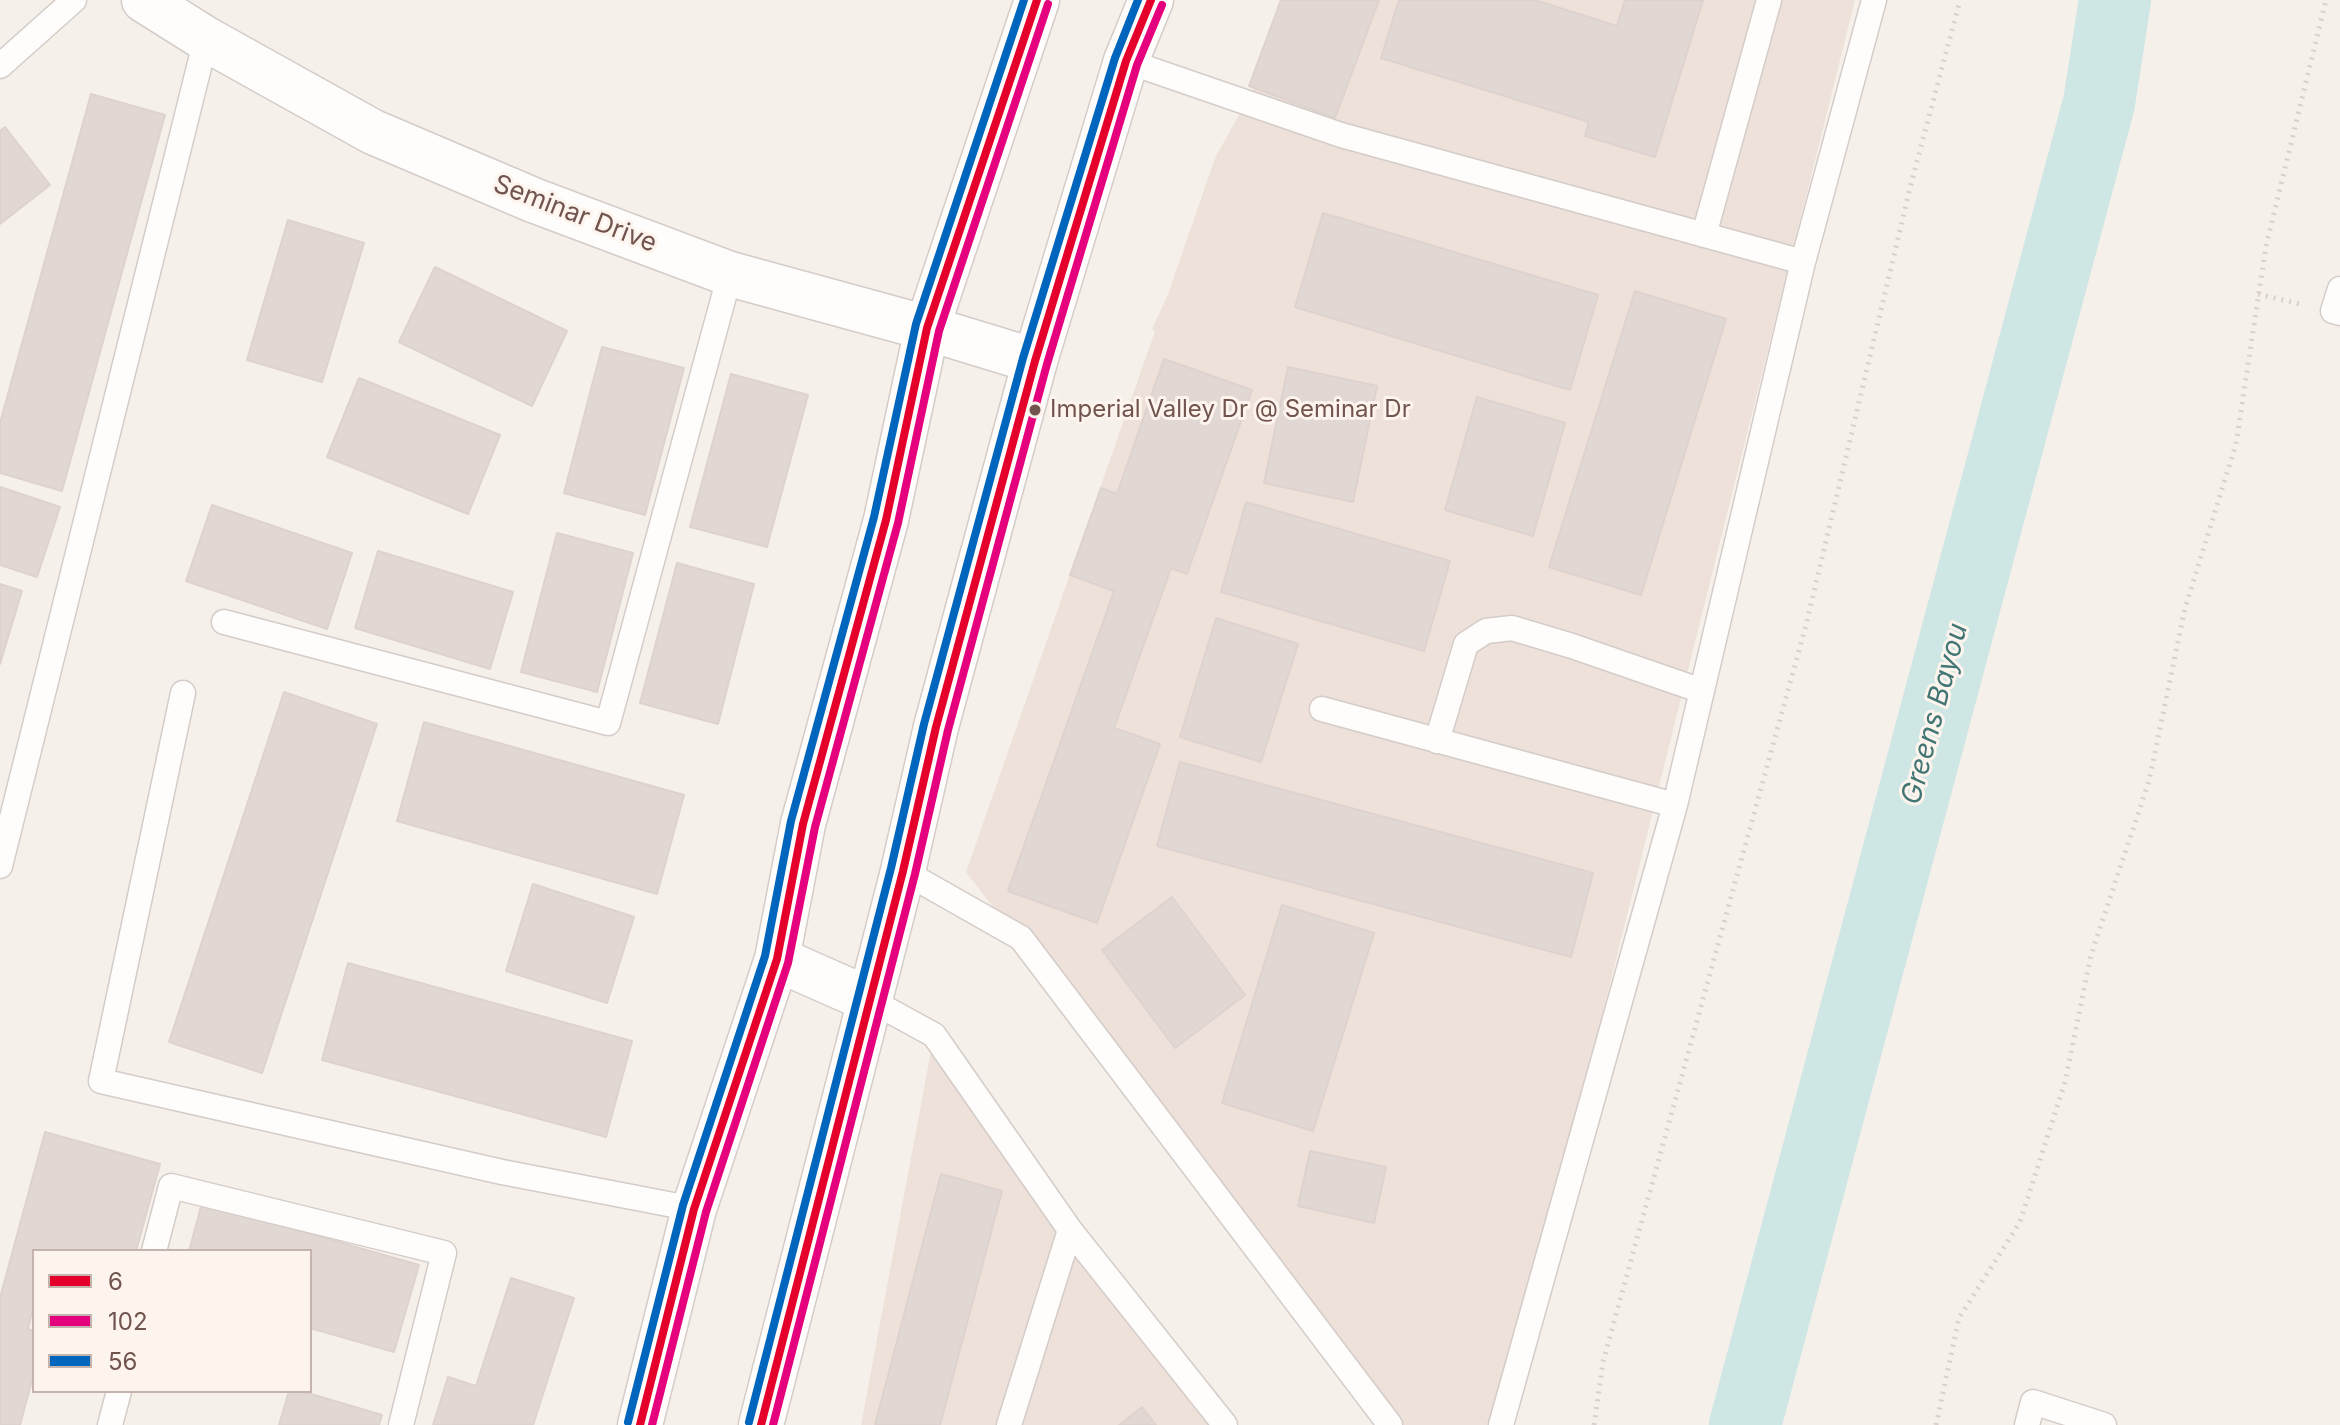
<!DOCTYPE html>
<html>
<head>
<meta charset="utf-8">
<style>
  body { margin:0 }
  #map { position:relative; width:2340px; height:1425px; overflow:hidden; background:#f6f0eb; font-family:Inter,sans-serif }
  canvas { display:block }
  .legend { position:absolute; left:32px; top:1249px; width:280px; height:144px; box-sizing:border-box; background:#fdf4ed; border:2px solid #c5b4ad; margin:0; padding:10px 14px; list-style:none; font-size:24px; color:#72544e }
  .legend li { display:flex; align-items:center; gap:16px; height:40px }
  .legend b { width:40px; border:2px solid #c5b4ad }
</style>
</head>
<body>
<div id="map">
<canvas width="2340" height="1425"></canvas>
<ul class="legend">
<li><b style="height:10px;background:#e4002b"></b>6</li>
<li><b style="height:10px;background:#e5007d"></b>102</li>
<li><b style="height:10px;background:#0065bd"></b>56</li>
</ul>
</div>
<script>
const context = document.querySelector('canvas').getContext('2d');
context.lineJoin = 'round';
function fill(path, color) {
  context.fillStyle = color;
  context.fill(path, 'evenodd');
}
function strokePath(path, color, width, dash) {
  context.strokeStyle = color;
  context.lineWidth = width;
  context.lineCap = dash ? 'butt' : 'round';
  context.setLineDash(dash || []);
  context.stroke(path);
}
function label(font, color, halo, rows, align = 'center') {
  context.font = font + ' Inter,sans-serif';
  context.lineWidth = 6;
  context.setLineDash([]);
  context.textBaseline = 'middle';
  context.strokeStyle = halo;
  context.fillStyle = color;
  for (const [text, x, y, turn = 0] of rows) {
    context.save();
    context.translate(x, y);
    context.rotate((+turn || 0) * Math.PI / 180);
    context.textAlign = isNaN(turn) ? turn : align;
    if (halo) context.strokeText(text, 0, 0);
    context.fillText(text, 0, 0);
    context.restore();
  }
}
const residential = new Path2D(`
  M 1302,0 L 1855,0 L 1500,1425 L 1389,1425 L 966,872 L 1155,331 L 1152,329 L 1168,294 L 1215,158 Z
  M 934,1035 L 1233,1425 L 861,1425 Z`);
const river = new Path2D(`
  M 1745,1425 L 2099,103 L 2115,0`);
const building = new Path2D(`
  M 1281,0 L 1379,0 L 1335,118 L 1249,86 Z
  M 1399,0 L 1535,0 L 1617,26 L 1625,0 L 1703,0 L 1655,157 L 1585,136 L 1589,122 L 1381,58 Z
  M 91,94 L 165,115 L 62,491 L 0,473 L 0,423 Z
  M 5,127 L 50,185 L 0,224 L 0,131 Z
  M 1323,213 L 1598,295 L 1570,390 L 1295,307 Z
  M 288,220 L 364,243 L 322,382 L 247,360 Z
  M 435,267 L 567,331 L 532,406 L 399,342 Z
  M 1635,291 L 1726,319 L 1641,595 L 1549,567 Z
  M 602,347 L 684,368 L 645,515 L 564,493 Z
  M 1164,359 L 1252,390 L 1187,574 L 1171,568 L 1114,728 L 1160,744 L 1097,923 L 1008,891 L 1114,591 L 1070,575 L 1101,488 L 1117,494 Z
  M 1288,367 L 1377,386 L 1353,502 L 1264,483 Z
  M 731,374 L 808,395 L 767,547 L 690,527 Z
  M 359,378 L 500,435 L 468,514 L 327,457 Z
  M 1477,397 L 1565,423 L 1533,536 L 1445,510 Z
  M 0,487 L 60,507 L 37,577 L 0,565 Z
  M 1246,502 L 1450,561 L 1424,651 L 1221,592 Z
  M 212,505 L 352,553 L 327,629 L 186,581 Z
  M 557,533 L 633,553 L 597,692 L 521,672 Z
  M 378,551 L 513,592 L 490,669 L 355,628 Z
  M 677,563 L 754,584 L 718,724 L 640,703 Z
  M 0,584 L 22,591 L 0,664 Z
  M 1216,618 L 1298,644 L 1261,762 L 1180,737 Z
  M 284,692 L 377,724 L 262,1073 L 169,1042 Z
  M 424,722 L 684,795 L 657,894 L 397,821 Z
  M 1180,762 L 1593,873 L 1571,957 L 1157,846 Z
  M 533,884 L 634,917 L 607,1003 L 506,971 Z
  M 1172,897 L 1245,995 L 1175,1048 L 1102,950 Z
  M 1282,905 L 1374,933 L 1313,1131 L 1222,1103 Z
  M 348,963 L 632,1041 L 606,1137 L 322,1060 Z
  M 45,1132 L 160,1164 L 136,1251 L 34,1251 L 34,1304 L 28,1329 L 34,1331 L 34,1373 L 20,1425 L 0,1425 L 0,1298 Z
  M 1310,1151 L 1386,1167 L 1374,1223 L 1298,1206 Z
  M 941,1174 L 1002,1191 L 940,1425 L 875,1425 Z
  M 202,1203 L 419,1265 L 394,1352 L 310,1328 L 310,1251 L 189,1251 Z
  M 511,1278 L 574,1298 L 533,1425 L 433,1425 L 448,1377 L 476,1386 Z
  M 289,1391 L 301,1391 L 382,1415 L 379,1425 L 279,1425 Z
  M 1142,1407 L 1156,1425 L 1119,1425 Z`);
const path = new Path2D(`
  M 2258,294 L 2304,305
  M 1594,1425 L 1603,1362 L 1806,625 L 1910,188 L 1960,0
  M 1936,1425 L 1959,1318 L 2020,1222 L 2065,1082 L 2091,955 L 2149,781 L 2185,608 L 2236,444 L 2266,246 L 2326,0`);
const service = new Path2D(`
  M 1126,61 L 1341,135 L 1803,262
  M 0,66 L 74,0
  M 1704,235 L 1769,0
  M 2340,289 L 2333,311 L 2340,313
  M 224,622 L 608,723 L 730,274
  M 183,693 L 101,1081 L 502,1172 L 694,1209
  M 1322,709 L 1675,805
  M 1437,741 L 1466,644 L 1486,631 L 1512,628 L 1572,646 L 1702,691
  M 0,866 L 206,39
  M 903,871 L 1021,938 L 1390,1425
  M 870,1000 L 934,1035 L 1070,1230 L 1225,1425
  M 154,1251 L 171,1186 L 444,1253 L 401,1425
  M 110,1425 L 119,1391
  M 1009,1425 L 1070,1230
  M 1501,1425 L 1675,805 L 1803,262 L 1874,0
  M 2027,1425 L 2033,1402 L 2104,1425`);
const tertiary = new Path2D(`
  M 144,0 L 206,39 L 373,132 L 533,200 L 730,274 L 927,328 L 1035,361`);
const secondary = new Path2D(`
  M 777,959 L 870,1000
  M 640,1425 L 694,1209 L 777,959 L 803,824 L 886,520 L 927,328 L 1037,0
  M 761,1425 L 903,871 L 936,727 L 1035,361 L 1126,61 L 1151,0`);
const bus1 = new Path2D(`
  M 640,1425 L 694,1209 L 777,959 L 803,824 L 886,520 L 927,328 L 1037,0
  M 761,1425 L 903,871 L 936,727 L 1035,361 L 1126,61 L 1151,0`);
const bus2 = new Path2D(`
  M 652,1425 L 706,1212 L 788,963 L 815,827 L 898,523 L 939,331 L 1048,4
  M 773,1425 L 915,874 L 948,730 L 1047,364 L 1137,65 L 1162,5`);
const bus3 = new Path2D(`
  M 628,1422 L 683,1205 L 765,956 L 791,821 L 874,517 L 916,324 L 1024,0
  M 749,1422 L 891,868 L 924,724 L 1023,358 L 1115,58 L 1138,0`);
const markers = [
  [1035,410,7,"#72544e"]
];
const busNames = [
  ["Imperial Valley Dr @ Seminar Dr",1050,410]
];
const streetNames = [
  ["Seminar Drive",575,214,21]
];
const waterNames = [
  ["Greens Bayou",1935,714,-75]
];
fill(residential, '#eee1d9');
strokePath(river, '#cee6e4', 72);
fill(building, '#e2d8d3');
strokePath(building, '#ded2ce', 2);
strokePath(service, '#d4ccc8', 27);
strokePath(tertiary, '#d4ccc8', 47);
strokePath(secondary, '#d5ccc8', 47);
strokePath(path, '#d9d0ce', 5, [2, 6]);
strokePath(service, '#fefdfc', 24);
strokePath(tertiary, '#fefdfc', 44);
strokePath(secondary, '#fefdfc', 44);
strokePath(bus1, '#e4002b', 8);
strokePath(bus2, '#e5007d', 8);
strokePath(bus3, '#0065bd', 8);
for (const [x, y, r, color] of markers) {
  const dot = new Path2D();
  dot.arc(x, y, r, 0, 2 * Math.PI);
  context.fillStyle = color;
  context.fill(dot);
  strokePath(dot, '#fdf4ed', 3);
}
label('24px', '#72544e', '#fdf4ed', busNames, 'left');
label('26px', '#72544e', '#fdf4ed', streetNames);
label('italic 28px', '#427675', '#fdf4ed', waterNames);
</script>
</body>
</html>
